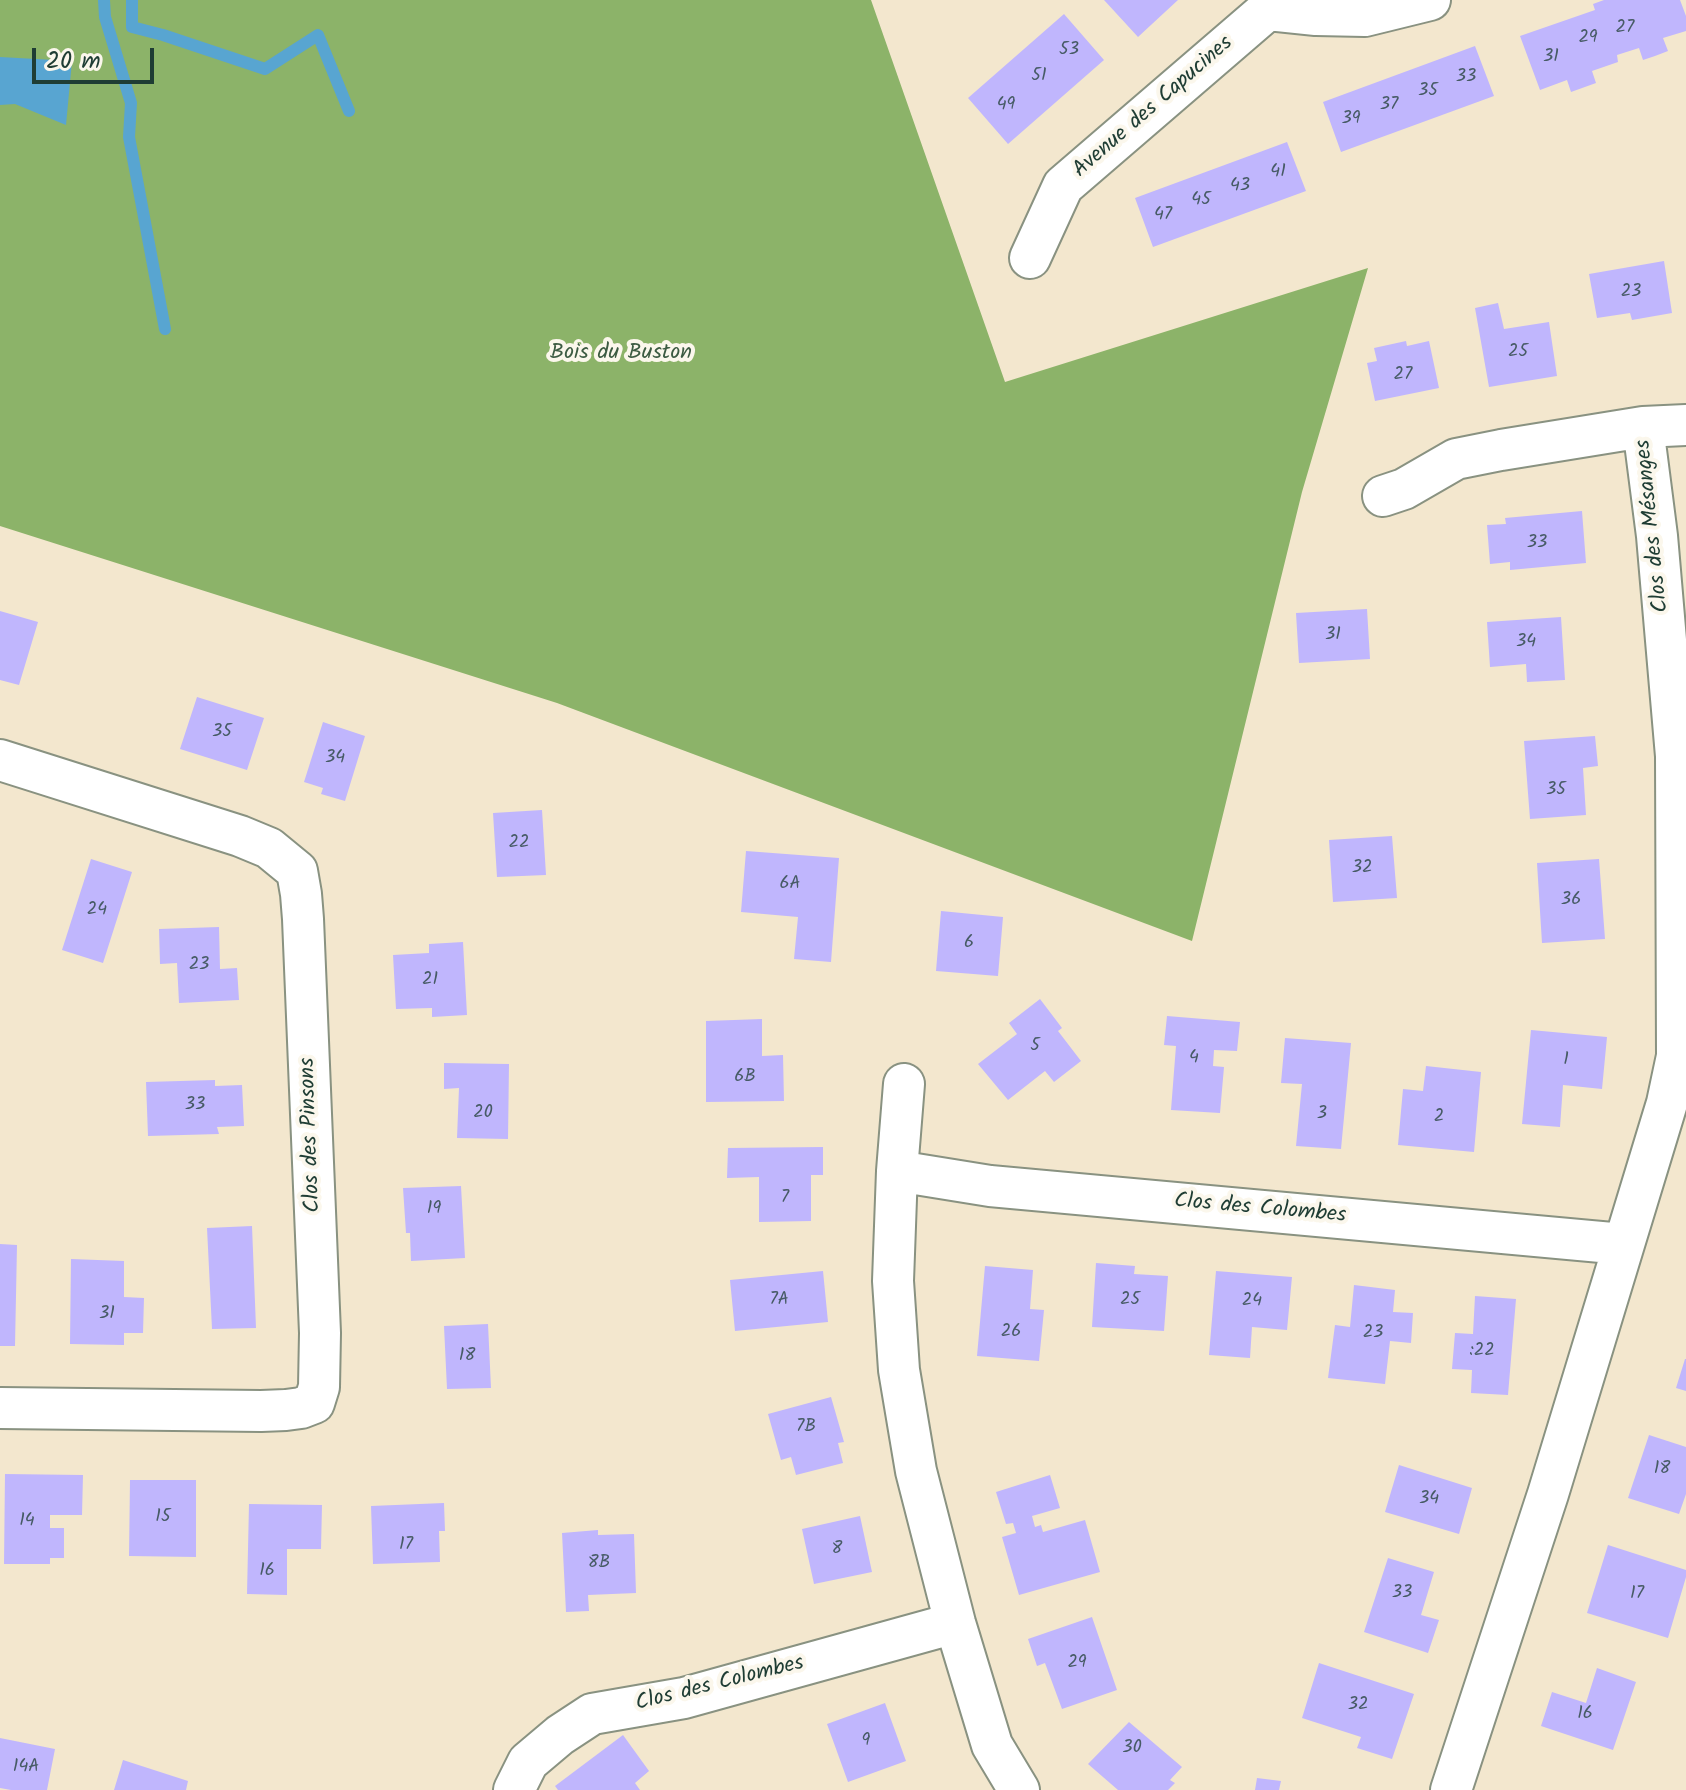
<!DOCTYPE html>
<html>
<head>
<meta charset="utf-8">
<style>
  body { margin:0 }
  #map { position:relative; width:1686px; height:1790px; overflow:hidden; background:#f3e7ce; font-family:Kalam,sans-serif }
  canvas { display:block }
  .scale { position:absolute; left:32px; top:48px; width:122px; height:36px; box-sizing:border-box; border:4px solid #1f3d34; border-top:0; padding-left:10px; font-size:24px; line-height:28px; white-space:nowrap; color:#1f3d34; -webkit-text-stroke:6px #fbf7ec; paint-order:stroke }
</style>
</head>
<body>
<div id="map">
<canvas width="1686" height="1790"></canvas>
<div class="scale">20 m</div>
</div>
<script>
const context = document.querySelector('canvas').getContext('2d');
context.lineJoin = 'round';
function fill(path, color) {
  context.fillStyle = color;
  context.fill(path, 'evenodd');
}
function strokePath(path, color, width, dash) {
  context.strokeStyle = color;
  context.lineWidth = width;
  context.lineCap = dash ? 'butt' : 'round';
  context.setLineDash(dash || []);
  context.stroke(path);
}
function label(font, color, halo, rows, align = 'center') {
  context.font = font + ' Kalam,sans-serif';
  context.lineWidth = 8;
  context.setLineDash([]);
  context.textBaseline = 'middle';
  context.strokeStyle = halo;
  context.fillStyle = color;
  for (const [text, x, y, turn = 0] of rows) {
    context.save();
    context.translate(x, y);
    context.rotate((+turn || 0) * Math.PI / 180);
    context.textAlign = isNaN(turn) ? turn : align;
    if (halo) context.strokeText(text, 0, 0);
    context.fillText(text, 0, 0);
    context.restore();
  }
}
const forest = new Path2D(`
  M 0,0 L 871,0 L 1005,382 L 1368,268 L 1302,492 L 1192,941 L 557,703 L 0,526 Z`);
const water = new Path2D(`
  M 0,57 L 72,61 L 66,125 L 15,104 L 0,105 Z`);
const stream = new Path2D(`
  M 104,0 L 105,17 L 131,103 L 129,137 L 165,329
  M 132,0 L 132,27 L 163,35 L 265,69 L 318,35 L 349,111`);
const building = new Path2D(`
  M 1104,0 L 1178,0 L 1138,37 Z
  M 1604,0 L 1680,0 L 1686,16 L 1686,31 L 1663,38 L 1668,51 L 1655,56 L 1643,60 L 1639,48 L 1617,55 L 1618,62 L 1592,71 L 1596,83 L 1571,92 L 1567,80 L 1540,90 L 1520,36 L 1595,10 L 1593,4 Z
  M 1064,14 L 1104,60 L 1008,144 L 968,98 Z
  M 1475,46 L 1494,96 L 1341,152 L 1323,102 Z
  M 1287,142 L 1306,191 L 1153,247 L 1135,198 Z
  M 1664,261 L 1672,313 L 1632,320 L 1630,313 L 1597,318 L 1589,274 Z
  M 1498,303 L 1504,329 L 1549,322 L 1557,376 L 1489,387 L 1475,308 Z
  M 1406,341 L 1407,346 L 1429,341 L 1439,388 L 1375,401 L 1367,363 L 1377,361 L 1374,348 Z
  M 1582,511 L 1586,563 L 1510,570 L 1510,562 L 1490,564 L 1487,525 L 1506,524 L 1505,518 Z
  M 1367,609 L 1370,659 L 1299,663 L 1296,613 Z
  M 0,611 L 38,622 L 19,685 L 0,680 Z
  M 1561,617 L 1565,680 L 1527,682 L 1526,664 L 1490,667 L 1487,622 Z
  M 197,697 L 264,718 L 247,770 L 180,749 Z
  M 323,722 L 365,736 L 345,801 L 321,794 L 323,788 L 304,782 Z
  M 1595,736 L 1598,766 L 1583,768 L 1586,815 L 1530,819 L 1524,741 Z
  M 542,810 L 546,875 L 497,877 L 493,813 Z
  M 1392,836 L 1397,898 L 1333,902 L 1329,840 Z
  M 746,851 L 839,858 L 831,962 L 794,959 L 798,917 L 741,912 Z
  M 91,859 L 132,872 L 103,963 L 62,950 Z
  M 1599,859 L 1605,939 L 1542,943 L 1537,863 Z
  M 941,911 L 1003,917 L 998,976 L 936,971 Z
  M 219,927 L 220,969 L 237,968 L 239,1000 L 179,1003 L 177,963 L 160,964 L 159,929 Z
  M 463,942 L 467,1015 L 432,1017 L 432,1008 L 396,1009 L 393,955 L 429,953 L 429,944 Z
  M 1040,999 L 1062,1028 L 1058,1031 L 1081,1061 L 1054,1082 L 1045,1071 L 1008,1100 L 978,1064 L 1017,1034 L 1009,1023 Z
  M 1167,1016 L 1240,1022 L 1237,1051 L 1214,1050 L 1213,1066 L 1224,1067 L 1220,1113 L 1171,1110 L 1176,1046 L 1164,1045 Z
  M 762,1019 L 762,1056 L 783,1055 L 784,1101 L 706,1102 L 706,1021 Z
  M 1531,1030 L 1607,1037 L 1602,1089 L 1563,1085 L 1560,1127 L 1522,1124 Z
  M 1285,1038 L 1351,1043 L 1341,1149 L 1296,1146 L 1302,1084 L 1281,1083 Z
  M 444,1063 L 509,1064 L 508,1139 L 457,1138 L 459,1088 L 444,1089 Z
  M 1426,1066 L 1481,1072 L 1474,1152 L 1398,1145 L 1403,1089 L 1423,1091 Z
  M 215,1080 L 215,1086 L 242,1085 L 244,1126 L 217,1127 L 219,1134 L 148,1136 L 146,1082 Z
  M 823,1147 L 823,1175 L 811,1175 L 811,1221 L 759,1222 L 759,1177 L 727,1178 L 728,1148 Z
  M 461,1186 L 465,1258 L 411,1261 L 410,1233 L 406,1233 L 403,1188 Z
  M 252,1226 L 256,1328 L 212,1329 L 207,1228 Z
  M 0,1244 L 17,1245 L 15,1346 L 0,1346 Z
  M 71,1259 L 124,1261 L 124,1297 L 144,1298 L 143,1333 L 124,1333 L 124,1345 L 70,1344 Z
  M 1096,1263 L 1135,1266 L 1134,1274 L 1168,1276 L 1164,1331 L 1092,1327 Z
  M 985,1266 L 1033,1270 L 1030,1309 L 1044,1310 L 1039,1361 L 977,1356 Z
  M 823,1271 L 828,1322 L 735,1331 L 730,1280 Z
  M 1216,1271 L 1292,1277 L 1287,1330 L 1252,1327 L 1250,1358 L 1209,1355 Z
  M 1354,1285 L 1395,1290 L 1393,1312 L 1413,1313 L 1411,1343 L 1390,1341 L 1385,1384 L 1328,1378 L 1335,1325 L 1350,1327 Z
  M 1475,1296 L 1516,1299 L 1508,1395 L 1471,1393 L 1472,1370 L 1452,1369 L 1455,1333 L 1473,1334 Z
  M 488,1324 L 491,1388 L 447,1389 L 444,1326 Z
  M 1685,1359 L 1686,1359 L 1686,1391 L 1676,1388 Z
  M 831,1397 L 844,1442 L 838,1443 L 843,1463 L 796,1475 L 791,1457 L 781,1460 L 768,1414 Z
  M 1649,1435 L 1686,1447 L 1686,1494 L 1679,1514 L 1628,1498 Z
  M 1399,1465 L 1472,1488 L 1459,1534 L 1385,1512 Z
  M 5,1474 L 83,1475 L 82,1515 L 50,1515 L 50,1528 L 64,1528 L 64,1558 L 50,1558 L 50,1564 L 4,1564 Z
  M 1050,1475 L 1060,1508 L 1032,1516 L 1035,1527 L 1041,1525 L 1043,1532 L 1085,1520 L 1100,1572 L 1019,1595 L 1002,1537 L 1016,1533 L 1013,1523 L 1006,1524 L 996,1492 Z
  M 130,1480 L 196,1480 L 196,1557 L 129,1556 Z
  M 444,1503 L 445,1531 L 439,1531 L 440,1562 L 373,1564 L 371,1506 Z
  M 249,1504 L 322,1505 L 321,1549 L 287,1549 L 287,1595 L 247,1594 Z
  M 860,1516 L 872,1572 L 814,1584 L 802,1529 Z
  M 598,1530 L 598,1535 L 634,1534 L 636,1593 L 588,1595 L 589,1611 L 566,1612 L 562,1533 Z
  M 1608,1545 L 1686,1570 L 1686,1577 L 1668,1638 L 1587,1613 Z
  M 1388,1558 L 1434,1572 L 1421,1615 L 1439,1620 L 1428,1653 L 1364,1632 Z
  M 1092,1617 L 1117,1690 L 1062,1709 L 1045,1663 L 1037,1666 L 1028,1639 Z
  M 1319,1663 L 1414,1694 L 1392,1759 L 1357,1748 L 1361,1737 L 1302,1718 Z
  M 1597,1668 L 1636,1682 L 1613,1750 L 1541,1726 L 1552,1692 L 1586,1703 Z
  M 885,1703 L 906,1761 L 848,1782 L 827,1724 Z
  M 1129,1722 L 1182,1767 L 1170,1780 L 1175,1783 L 1168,1790 L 1118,1790 L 1088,1764 Z
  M 623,1735 L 649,1771 L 635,1783 L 640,1790 L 558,1790 L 555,1786 Z
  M 0,1738 L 55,1749 L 47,1790 L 11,1790 L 0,1788 Z
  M 123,1760 L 188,1781 L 186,1790 L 114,1790 Z
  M 1257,1778 L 1281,1781 L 1279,1790 L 1255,1790 Z`);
const minor = new Path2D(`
  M 1268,10 L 1316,15 L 1365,16 L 1430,0
  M 1030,258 L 1063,186 L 1279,0
  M 1383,496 L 1404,489 L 1456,459 L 1501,450 L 1643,427 L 1686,425
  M 0,760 L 240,836 L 269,848 L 297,871 L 301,894 L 303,919 L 320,1333 L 319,1387 L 314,1403 L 301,1408 L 286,1410 L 261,1411 L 0,1408
  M 904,1084 L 897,1171 L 893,1281 L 899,1370 L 916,1471 L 955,1623 L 992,1745 L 1019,1790
  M 897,1171 L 990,1186 L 1623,1244
  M 514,1790 L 528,1762 L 560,1735 L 592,1714 L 684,1698 L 955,1623
  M 1451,1790 L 1548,1494 L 1667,1103 L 1677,1056 L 1676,756 L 1657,536 L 1643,427`);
const numberNames = [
  ["27",1625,29],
  ["29",1588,39],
  ["53",1069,51],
  ["31",1551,58],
  ["51",1039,77],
  ["33",1466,78],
  ["35",1428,92],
  ["49",1006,106],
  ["37",1389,106],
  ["39",1351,120],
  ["41",1278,173],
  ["43",1240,187],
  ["45",1201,201],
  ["47",1163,216],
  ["23",1631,293],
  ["25",1518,353],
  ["27",1403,376],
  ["33",1537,544],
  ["31",1333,636],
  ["34",1526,643],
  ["35",222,733],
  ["34",335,759],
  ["35",1556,791],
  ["22",519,844],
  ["32",1362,869],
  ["6A",790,885],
  ["36",1571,901],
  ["24",97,911],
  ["6",969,944],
  ["23",199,966],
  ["21",430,981],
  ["5",1035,1047],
  ["4",1194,1059],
  ["1",1566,1061],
  ["6B",745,1078],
  ["33",195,1106],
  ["20",483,1114],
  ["3",1322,1115],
  ["2",1439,1118],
  ["7",785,1199],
  ["19",434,1210],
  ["7A",779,1301],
  ["25",1130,1301],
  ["24",1252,1302],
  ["31",107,1315],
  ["26",1011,1333],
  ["23",1373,1334],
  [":22",1482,1352],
  ["18",467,1357],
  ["7B",806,1428],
  ["18",1662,1470],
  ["34",1429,1500],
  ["15",163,1518],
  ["14",27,1522],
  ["17",406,1546],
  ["8",837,1550],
  ["8B",599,1564],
  ["16",267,1572],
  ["33",1402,1594],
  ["17",1637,1595],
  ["29",1077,1664],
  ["32",1358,1706],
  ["16",1585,1715],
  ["9",866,1742],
  ["30",1132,1749],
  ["14A",26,1768]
];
const streetNames = [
  ["Avenue des Capucines",1154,108,-41],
  ["Clos des Mésanges",1654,526,-96],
  ["Clos des Pinsons",312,1135,-92],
  ["Clos des Colombes",1260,1210,5],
  ["Clos des Colombes",720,1685,-14]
];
const parkNames = [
  ["Bois du Buston",621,354]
];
fill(forest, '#8cb369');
fill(water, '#58a5d1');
strokePath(stream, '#58a5d1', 12);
fill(building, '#c0b6fd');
strokePath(minor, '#899281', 44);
strokePath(minor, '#fff', 40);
label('18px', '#475b66', null, numberNames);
label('22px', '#1f3d34', '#fbf7ec', streetNames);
label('22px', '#3c5b42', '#fbf7ec', parkNames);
</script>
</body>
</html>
